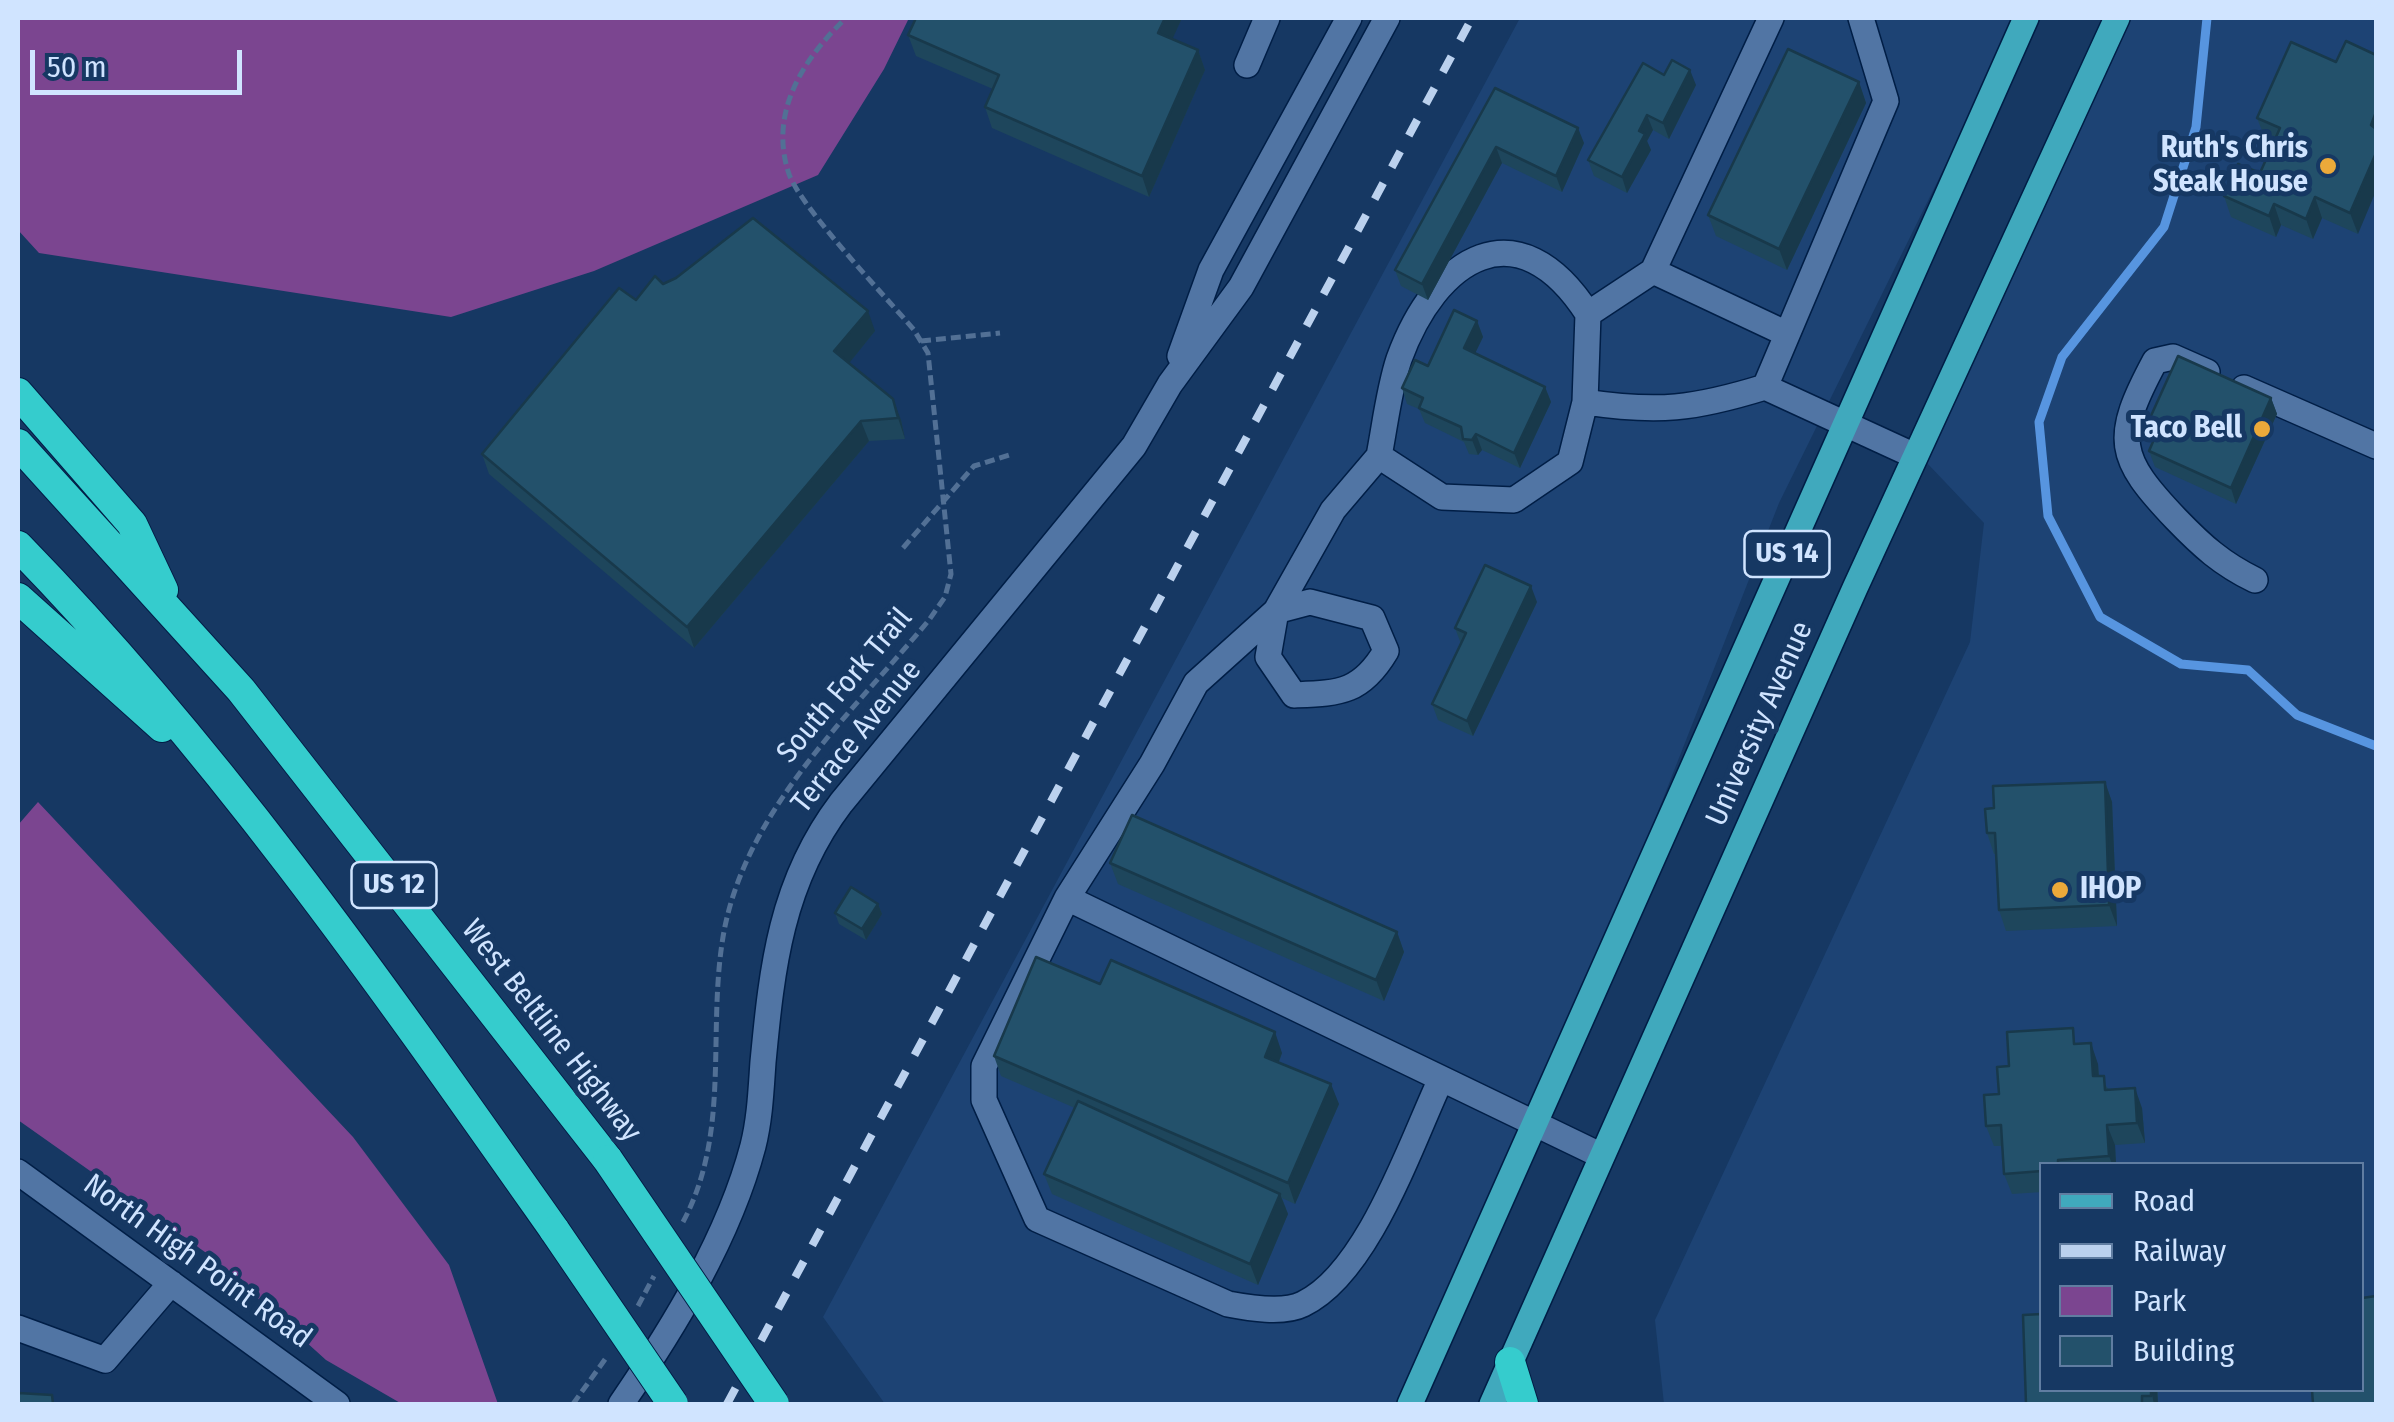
<!DOCTYPE html>
<html>
<head>
<meta charset="utf-8">
<style>
  body { margin:0 }
  #map { position:relative; width:2394px; height:1422px; overflow:hidden; background:#163863; font-family:"Fira Sans Condensed",sans-serif }
  canvas { display:block }
  .frame { position:absolute; inset:0; border:20px solid #d0e4ff; pointer-events:none }
  .legend { position:absolute; left:2039px; top:1162px; width:325px; height:230px; box-sizing:border-box; background:#163863; border:2px solid #607da1; margin:0; padding:12px 18px; list-style:none; font-size:30px; color:#d0e4ff }
  .legend li { display:flex; align-items:center; gap:20px; height:50px }
  .legend b { width:50px; border:2px solid #607da1 }
  .scale { position:absolute; left:30px; top:50px; width:212px; height:45px; box-sizing:border-box; border:5px solid #d0e4ff; border-top:0; padding-left:12px; font-size:30px; line-height:35px; white-space:nowrap; color:#d0e4ff; -webkit-text-stroke:8px #163863; paint-order:stroke }
</style>
</head>
<body>
<div id="map">
<canvas width="2394" height="1422"></canvas>
<div class="frame"></div>
<ul class="legend">
<li><b style="height:12px;background:#40a9bd"></b>Road</li>
<li><b style="height:12px;background:#bbd1ee"></b>Railway</li>
<li><b style="height:28px;background:#7b4590"></b>Park</li>
<li><b style="height:28px;background:#23516b"></b>Building</li>
</ul>
<div class="scale">50 m</div>
</div>
<script>
const context = document.querySelector('canvas').getContext('2d');
context.lineJoin = 'round';
function fill(path, color) {
  context.fillStyle = color;
  context.fill(path, 'evenodd');
}
function strokePath(path, color, width, dash) {
  context.strokeStyle = color;
  context.lineWidth = width;
  context.lineCap = dash ? 'butt' : 'round';
  context.setLineDash(dash || []);
  context.stroke(path);
}
function label(font, color, halo, rows, align = 'center') {
  context.font = font + ' "Fira Sans Condensed",sans-serif';
  context.lineWidth = 10;
  context.setLineDash([]);
  context.textBaseline = 'middle';
  context.strokeStyle = halo;
  context.fillStyle = color;
  for (const [text, x, y, turn = 0] of rows) {
    context.save();
    context.translate(x, y);
    context.rotate((+turn || 0) * Math.PI / 180);
    context.textAlign = isNaN(turn) ? turn : align;
    if (halo) context.strokeText(text, 0, 0);
    context.fillText(text, 0, 0);
    context.restore();
  }
}
const built = new Path2D(`
  M 1520,18 L 2018,18 L 1779,503 L 1557,1069 L 1410,1404 L 885,1404 L 823,1317 Z
  M 2120,18 L 2376,18 L 2376,1404 L 1664,1404 L 1655,1320 L 1970,642 L 1984,523 L 1927,463 ZM 2042,1164 L 2362,1164 L 2362,1390 L 2042,1390 Z`);
const green = new Path2D(`
  M 18,18 L 909,18 L 884,69 L 818,175 L 594,271 L 451,317 L 39,253 L 18,230 Z
  M 38,802 L 353,1137 L 449,1265 L 498,1404 L 402,1404 L 326,1360 L 212,1257 L 18,1120 L 18,825 Z`);
const stream = new Path2D(`
  M 2207,18 L 2196,127 L 2164,227 L 2062,357 L 2039,422 L 2048,516 L 2100,617 L 2181,664 L 2248,670 L 2297,715 L 2376,746`);
const path = new Path2D(`
  M 921,341 L 1000,333
  M 903,548 L 974,466 L 1009,455
  M 683,1222 C 731,1132 707,1034 723,937 C 744,811 851,714 929,620 L 945,597 L 951,574 L 928,353 L 914,330 C 887,298 801,208 789,174 C 768,112 804,58 846,18
  M 638,1306 L 654,1276
  M 573,1404 L 606,1358`);
const minor = new Path2D(`
  M 1771,18 L 1653,271 L 1787,334
  M 1247,65 L 1267,18
  M 1653,271 L 1588,314 L 1585,402 C 1658,413 1694,409 1765,387 L 1915,456
  M 1180,356 L 1211,270 L 1349,18
  M 2207,372 L 2173,357 L 2155,361 C 2113,439 2117,457 2176,519 C 2202,546 2222,564 2255,580
  M 1765,387 L 1886,101 L 1861,18
  M 2244,388 L 2376,446
  M 1379,456 C 1385,425 1389,389 1399,359 C 1436,257 1518,205 1588,314
  M 1310,602 L 1372,618 L 1386,651 C 1361,693 1340,693 1294,695 L 1268,657 L 1276,611 Z
  M 1067,898 L 1152,764 L 1196,683 L 1276,611 L 1333,510 L 1379,456 L 1442,497 L 1514,500 L 1570,462 L 1585,402
  M 1441,1079 C 1411,1143 1368,1273 1303,1304 C 1283,1314 1249,1308 1228,1304 L 1037,1219 L 984,1100 L 984,1066 L 1067,898 L 1600,1155
  M 18,1172 L 337,1404
  M 18,1328 L 105,1360 L 171,1283
  M 621,1404 C 674,1327 729,1237 753,1146 C 760,1118 761,1090 763,1062 C 772,967 781,882 841,803 L 1134,446 L 1170,384 L 1241,287 L 1387,18`);
const major = new Path2D(`
  M 1410,1404 L 2026,18
  M 1492,1404 L 1855,588 L 2117,18`);
const highway = new Path2D(`
  M 18,393 L 132,524 L 163,590
  M 18,444 L 241,690 L 608,1160
  M 18,546 C 221,754 388,994 555,1231
  M 18,598 L 162,727
  M 1510,1362 L 1523,1404`);
const rail = new Path2D(`
  M 727,1404 L 1472,18`);
const highwayBridge = new Path2D(`
  M 608,1160 L 774,1404
  M 555,1231 L 673,1404`);
const wall = new Path2D(`
  M 916,18 L 1182,18 L 1172,39 L 1198,50 L 1205,70 L 1149,197 L 992,128 L 985,107 L 993,89 L 916,56 L 908,35 Z
  M 2291,42 L 2358,234 L 2322,218 L 2313,239 L 2281,225 L 2276,237 L 2231,217 L 2224,196 L 2260,173 L 2273,142 L 2265,138 L 2257,118 Z
  M 1664,75 L 1696,85 L 1669,139 L 1653,130 L 1647,141 L 1651,150 L 1627,193 L 1594,176 L 1588,160 Z
  M 1859,82 L 1866,103 L 1787,270 L 1716,236 L 1708,215 Z
  M 1495,88 L 1584,143 L 1562,192 L 1502,163 L 1428,300 L 1401,286 L 1395,270 Z
  M 663,284 L 875,331 L 849,363 L 901,420 L 905,439 L 869,441 L 694,648 L 489,474 L 482,454 L 636,300 Z
  M 1477,321 L 1483,337 L 1475,353 L 1545,387 L 1551,402 L 1520,468 L 1482,450 L 1478,455 L 1469,454 L 1464,442 L 1425,423 L 1419,409 L 1407,404 L 1402,388 Z
  M 2271,398 L 2277,414 L 2236,504 L 2155,467 L 2149,451 L 2157,434 L 2150,418 Z
  M 1537,602 L 1473,736 L 1438,720 L 1432,704 L 1461,644 L 1455,628 Z
  M 2105,782 L 2112,802 L 2117,926 L 2006,931 L 1999,910 L 1996,854 L 1994,854 L 1987,833 L 1994,808 Z
  M 1110,863 L 1397,932 L 1404,952 L 1384,1001 L 1118,884 Z
  M 878,904 L 882,914 L 866,940 L 839,924 L 835,913 Z
  M 1100,984 L 1282,1053 L 1279,1062 L 1339,1104 L 1295,1204 L 1282,1198 L 1288,1214 L 1258,1285 L 1052,1194 L 1044,1174 L 1075,1108 L 1001,1076 L 994,1056 Z
  M 2079,1044 L 2098,1064 L 2099,1076 L 2109,1090 L 2142,1108 L 2145,1143 L 2115,1145 L 2116,1164 L 2042,1164 L 2042,1192 L 2012,1194 L 2004,1174 L 2002,1146 L 1994,1146 L 1986,1126 L 2009,1066 Z
  M 2158,1392 L 2158,1404 L 2026,1404 Z`);
const shadedWall = new Path2D(`
  M 1165,18 L 1182,18 L 1166,53 L 1158,33 Z
  M 1198,50 L 1205,70 L 1149,197 L 1142,176 Z
  M 1690,70 L 1696,85 L 1669,139 L 1663,123 Z
  M 1859,82 L 1866,103 L 1787,270 L 1779,249 Z
  M 2376,112 L 2376,142 L 2371,125 Z
  M 1647,115 L 1653,130 L 1647,141 L 1651,150 L 1627,193 L 1622,177 L 1639,131 Z
  M 1578,128 L 1584,143 L 1562,192 L 1556,176 Z
  M 1496,147 L 1502,163 L 1428,300 L 1422,284 Z
  M 2376,153 L 2376,191 L 2358,234 L 2350,213 Z
  M 2315,197 L 2322,218 L 2313,239 L 2306,219 Z
  M 2274,204 L 2281,225 L 2276,237 L 2269,216 Z
  M 868,311 L 875,331 L 842,372 L 834,351 Z
  M 1477,321 L 1483,337 L 1470,364 L 1464,348 Z
  M 1545,387 L 1551,402 L 1520,468 L 1514,453 Z
  M 2271,398 L 2277,414 L 2236,504 L 2231,488 Z
  M 893,399 L 901,420 L 905,439 L 898,418 Z
  M 861,421 L 869,441 L 694,648 L 687,627 Z
  M 1476,434 L 1482,450 L 1478,455 L 1472,440 Z
  M 1531,586 L 1537,602 L 1473,736 L 1467,721 Z
  M 2105,782 L 2112,802 L 2117,926 L 2109,905 Z
  M 878,904 L 882,914 L 866,940 L 862,929 Z
  M 1397,932 L 1404,952 L 1384,1001 L 1376,980 Z
  M 1275,1032 L 1282,1053 L 1273,1077 L 1265,1057 Z
  M 2091,1043 L 2098,1064 L 2100,1097 L 2093,1076 Z
  M 1331,1084 L 1339,1104 L 1295,1204 L 1288,1183 Z
  M 2135,1088 L 2142,1108 L 2145,1143 L 2137,1123 Z
  M 2107,1125 L 2115,1145 L 2116,1164 L 2112,1164 L 2109,1156 Z
  M 1280,1194 L 1288,1214 L 1258,1285 L 1250,1264 Z
  M 2151,1390 L 2157,1390 L 2158,1404 L 2154,1404 Z`);
const building = new Path2D(`
  M 916,18 L 1165,18 L 1158,33 L 1198,50 L 1142,176 L 985,107 L 999,75 L 908,35 Z
  M 2346,41 L 2376,55 L 2376,112 L 2371,125 L 2376,129 L 2376,153 L 2350,213 L 2315,197 L 2306,219 L 2274,204 L 2269,216 L 2224,196 L 2238,164 L 2260,173 L 2280,128 L 2257,118 L 2291,42 L 2336,62 Z
  M 1788,49 L 1859,82 L 1779,249 L 1708,215 Z
  M 1672,60 L 1690,70 L 1663,123 L 1647,115 L 1639,131 L 1645,134 L 1622,177 L 1588,160 L 1643,63 L 1664,75 Z
  M 1495,88 L 1578,128 L 1556,176 L 1496,147 L 1422,284 L 1395,270 Z
  M 753,218 L 868,311 L 834,351 L 893,399 L 898,418 L 861,421 L 687,627 L 482,454 L 619,288 L 636,300 L 655,276 L 663,284 L 676,278 Z
  M 1454,310 L 1477,321 L 1464,348 L 1545,387 L 1514,453 L 1476,434 L 1472,440 L 1463,439 L 1461,427 L 1419,408 L 1423,398 L 1402,388 L 1415,360 L 1428,366 Z
  M 2178,356 L 2271,398 L 2231,488 L 2149,451 L 2161,423 L 2150,418 Z
  M 1485,565 L 1531,586 L 1467,721 L 1432,704 L 1466,633 L 1455,628 Z
  M 2105,782 L 2109,905 L 1999,910 L 1995,833 L 1987,833 L 1985,809 L 1994,808 L 1993,786 Z
  M 1132,815 L 1397,932 L 1376,980 L 1110,863 Z
  M 851,887 L 878,904 L 862,929 L 835,913 Z
  M 1036,957 L 1100,984 L 1111,960 L 1275,1032 L 1265,1057 L 1331,1084 L 1288,1183 L 994,1056 Z
  M 2073,1028 L 2074,1044 L 2091,1043 L 2093,1076 L 2104,1076 L 2105,1090 L 2135,1088 L 2137,1123 L 2107,1125 L 2109,1156 L 2058,1160 L 2058,1164 L 2042,1164 L 2042,1171 L 2004,1174 L 2001,1125 L 1986,1126 L 1984,1095 L 1999,1094 L 1997,1067 L 2009,1066 L 2007,1032 Z
  M 1078,1101 L 1280,1194 L 1250,1264 L 1044,1174 Z
  M 2376,1296 L 2376,1404 L 2313,1404 L 2312,1390 L 2362,1390 L 2362,1298 Z
  M 2042,1314 L 2042,1390 L 2151,1390 L 2151,1396 L 2142,1396 L 2142,1404 L 2026,1404 L 2023,1315 Z
  M 18,1393 L 52,1395 L 53,1404 L 18,1404 Z`);
const markers = [
  [2328,166,10,"#eca93a"],
  [2262,429,10,"#eca93a"],
  [2060,890,10,"#eca93a"]
];
const shields = [
  [1787,554,85],
  [394,885,85]
];
const shieldNames = [
  ["US 14",1787,554],
  ["US 12",394,885]
];
const poiNames = [
  ["Ruth's Chris",2308,149],
  ["Steak House",2308,183],
  ["Taco Bell",2242,429],
  ["IHOP",2080,890,"left"]
];
const streetNames = [
  ["South Fork Trail",845,686,-50],
  ["University Avenue",1760,724,-66],
  ["Terrace Avenue",857,737,-51],
  ["West Beltline Highway",551,1031,52],
  ["North High Point Road",197,1262,36]
];
fill(built, '#1d4374');
fill(green, '#7b4590');
strokePath(stream, '#5795e0', 9);
strokePath(minor, '#001e46', 28);
strokePath(major, '#001e46', 28);
strokePath(highway, '#001e46', 32);
strokePath(path, '#527095', 5, [10, 5]);
strokePath(minor, '#5175a4', 25);
strokePath(major, '#40a9bd', 25);
strokePath(highway, '#35cccd', 30);
strokePath(rail, '#bbd1ee', 8, [18, 18]);
strokePath(highwayBridge, '#001e46', 32, []);
strokePath(highwayBridge, '#35cccd', 30);
fill(wall, '#1e465c');
fill(shadedWall, '#18394b');
fill(building, '#23516b');
strokePath(building, '#18394b', 2.5);
for (const [x, y, r, color] of markers) {
  const dot = new Path2D();
  dot.arc(x, y, r, 0, 2 * Math.PI);
  context.fillStyle = color;
  context.fill(dot);
  strokePath(dot, '#163863', 4);
}
for (const [x, y, w] of shields) {
  const box = new Path2D();
  box.roundRect(x - w / 2, y - 23, w, 46, 8);
  context.fillStyle = '#163863';
  context.fill(box);
  strokePath(box, '#d0e4ff', 2.5);
}
label('bold 28px', '#d0e4ff', null, shieldNames);
label('bold 30px', '#d0e4ff', '#163863', poiNames, 'right');
label('30px', '#d0e4ff', '#163863', streetNames);
</script>
</body>
</html>
